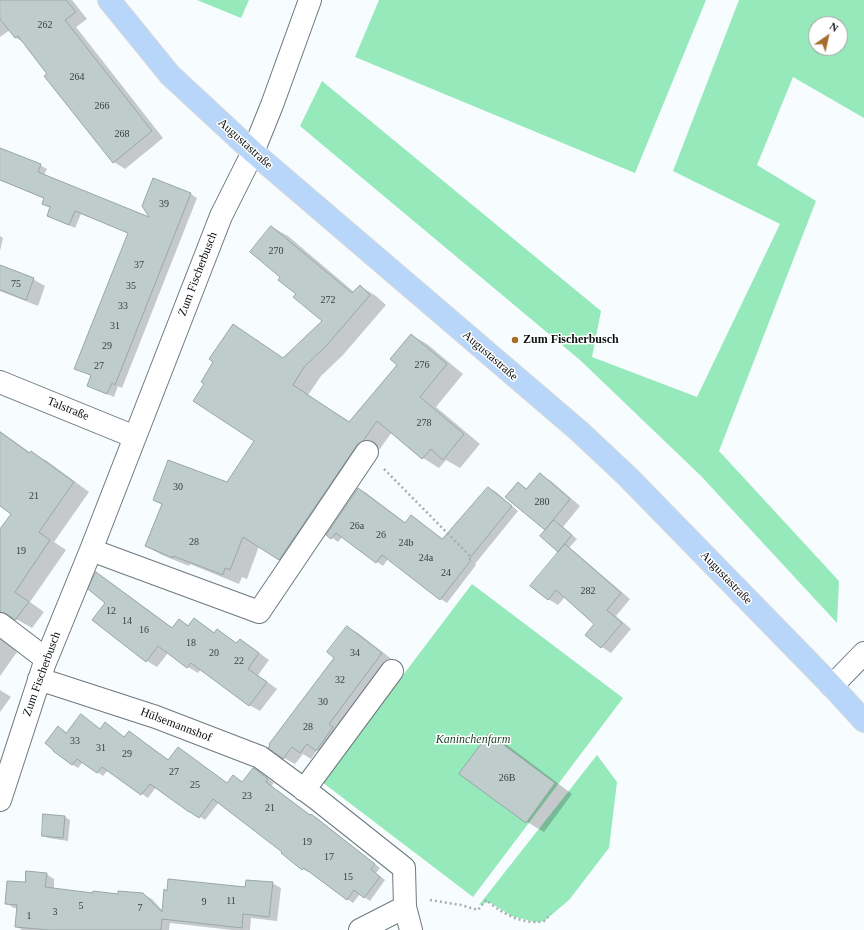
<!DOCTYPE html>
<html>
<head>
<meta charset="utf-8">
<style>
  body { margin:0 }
  #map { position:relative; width:864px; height:930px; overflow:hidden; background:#f7fcfe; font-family:Georgia,serif }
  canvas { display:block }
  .north { position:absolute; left:808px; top:16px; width:40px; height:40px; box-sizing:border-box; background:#fff; border:1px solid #9ea0a1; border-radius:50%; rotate:34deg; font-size:11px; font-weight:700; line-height:16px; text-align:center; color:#0d1113 }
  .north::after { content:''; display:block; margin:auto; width:14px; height:18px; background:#a76d2c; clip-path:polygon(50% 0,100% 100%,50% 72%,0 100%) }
</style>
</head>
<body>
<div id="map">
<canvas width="864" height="930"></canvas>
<div class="north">N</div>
</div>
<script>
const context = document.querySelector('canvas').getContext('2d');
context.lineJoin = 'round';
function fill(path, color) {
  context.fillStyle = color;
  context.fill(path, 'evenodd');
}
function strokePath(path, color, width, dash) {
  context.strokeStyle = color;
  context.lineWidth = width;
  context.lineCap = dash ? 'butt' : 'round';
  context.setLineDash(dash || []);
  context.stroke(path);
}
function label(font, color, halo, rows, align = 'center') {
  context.font = font + ' Georgia,serif';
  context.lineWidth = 3;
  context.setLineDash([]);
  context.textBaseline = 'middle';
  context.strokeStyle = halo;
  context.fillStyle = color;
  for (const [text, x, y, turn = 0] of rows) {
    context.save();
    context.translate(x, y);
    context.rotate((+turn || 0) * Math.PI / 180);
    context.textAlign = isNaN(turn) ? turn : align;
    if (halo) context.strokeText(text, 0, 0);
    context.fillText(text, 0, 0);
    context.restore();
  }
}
const green = new Path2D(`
  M 197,0 L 249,0 L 241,18 Z
  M 379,0 L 706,0 L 635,173 L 355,57 Z
  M 739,0 L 864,0 L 864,118 L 793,77 L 757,165 L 816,201 L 719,451 L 839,581 L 837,623 L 701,476 L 580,360 L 300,126 L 322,81 L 601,311 L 592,357 L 697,397 L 780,224 L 673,171 ZM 816,24 L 840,24 L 840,48 L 816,48 Z
  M 472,584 L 623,698 L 473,897 L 322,782 Z
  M 597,755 L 617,782 L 609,848 L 569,900 L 556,911 L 544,921 L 535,922 L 512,916 L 489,902 L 479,905 Z`);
const shadow = new Path2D(`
  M 0,0 L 72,0 L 87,19 L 76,27 L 163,138 L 125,169 L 114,162 L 23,42 L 16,38 L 10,30 L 0,37 Z
  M 0,149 L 40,165 L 47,169 L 44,175 L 152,219 L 153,179 L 191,194 L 197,198 L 122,388 L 118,386 L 114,397 L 95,389 L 88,385 L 92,376 L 76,368 L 129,233 L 81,214 L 75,228 L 54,219 L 51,208 L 43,204 L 45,199 L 0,180 Z
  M 272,227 L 288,236 L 354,292 L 360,286 L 376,296 L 386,305 L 343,355 L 321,376 L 308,395 L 350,422 L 399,365 L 411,335 L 427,344 L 463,374 L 436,407 L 480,444 L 460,468 L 446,460 L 439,468 L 423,458 L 392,432 L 379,450 L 373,454 L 296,568 L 259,546 L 247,579 L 242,577 L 239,584 L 190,564 L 189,566 L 162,555 L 146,546 L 163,505 L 154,499 L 227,483 L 255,441 L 284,359 L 323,321 L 281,277 Z
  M 0,236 L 3,238 L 0,251 Z
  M 0,266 L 33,279 L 45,286 L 38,306 L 0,291 Z
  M 0,431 L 31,453 L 47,461 L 89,492 L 54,542 L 66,550 L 30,602 L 44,612 L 32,628 L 18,620 L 11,621 L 5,639 L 9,644 L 16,650 L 15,651 L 17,652 L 0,676 L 0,530 L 13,514 L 0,505 Z
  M 540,475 L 551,481 L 580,506 L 563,527 L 577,539 L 569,548 L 574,551 L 630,599 L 616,616 L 631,629 L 611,653 L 602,647 L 596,624 L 565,597 L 558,605 L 548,599 L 560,552 L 558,551 L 518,483 L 528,489 Z
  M 488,488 L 495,491 L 518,511 L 475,564 L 476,565 L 447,603 L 441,599 L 388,559 L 383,566 L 377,562 L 343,536 L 338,542 L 328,535 L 358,489 L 365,492 L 406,523 L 417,520 L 443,539 Z
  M 96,573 L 106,579 L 173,628 L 179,620 L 190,626 L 194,620 L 205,626 L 215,633 L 217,630 L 227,636 L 237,644 L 240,640 L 250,646 L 269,660 L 258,675 L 277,689 L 260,711 L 249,705 L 201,669 L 198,673 L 188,667 L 168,653 L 157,667 L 147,661 L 93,620 L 107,602 Z
  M 347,627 L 358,633 L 393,660 L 327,756 L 317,750 L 311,759 L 303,754 L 295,764 L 284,758 L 270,747 L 335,657 Z
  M 0,690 L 11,697 L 0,712 Z
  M 58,727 L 67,733 L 101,730 L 111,727 L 125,738 L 130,732 L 169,760 L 179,748 L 227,784 L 233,776 L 243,782 L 260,773 L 274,783 L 271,786 L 311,816 L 312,815 L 317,818 L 380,868 L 376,873 L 385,880 L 370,901 L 360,894 L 353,903 L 347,899 L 310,871 L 308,872 L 303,869 L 283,852 L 219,802 L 205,820 L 156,787 L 148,798 L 108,770 L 103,776 L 83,762 L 78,768 L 73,765 L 54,750 Z
  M 489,735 L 507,745 L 572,794 L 544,832 L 527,822 Z
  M 65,817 L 70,820 L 68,841 L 48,838 L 43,835 Z
  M 46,874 L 54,879 L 54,889 L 94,894 L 119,895 L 143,894 L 152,899 L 163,911 L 168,892 L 246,888 L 272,883 L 281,888 L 277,921 L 251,918 L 250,930 L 232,930 L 170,923 L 169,930 L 22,930 L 16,926 L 18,908 L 14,908 L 6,903 L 26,883 Z`);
const building = new Path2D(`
  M 0,0 L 66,0 L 76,12 L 65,20 L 152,131 L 113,163 L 44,76 L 47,74 L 18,36 L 15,38 L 0,19 Z
  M 0,148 L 41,164 L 38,172 L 149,217 L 142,206 L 153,178 L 191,193 L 115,385 L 112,383 L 107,394 L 87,386 L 91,375 L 74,369 L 128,233 L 75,211 L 69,225 L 47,216 L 50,207 L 42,204 L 44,198 L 0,180 Z
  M 271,226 L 352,293 L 360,285 L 370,295 L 327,345 L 304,367 L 293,385 L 349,422 L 397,365 L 390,359 L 411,334 L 447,364 L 420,397 L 464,434 L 443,460 L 431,449 L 422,459 L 377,421 L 363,441 L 357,445 L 279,560 L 243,537 L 230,570 L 225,568 L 223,575 L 173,556 L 173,558 L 145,546 L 162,504 L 153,500 L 168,460 L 227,482 L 254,441 L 193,401 L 204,384 L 201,382 L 213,362 L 209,359 L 233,324 L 283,358 L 322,321 L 293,297 L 296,294 L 278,280 L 280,277 L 250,252 Z
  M 0,265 L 34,278 L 26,300 L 0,290 Z
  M 0,432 L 29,453 L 31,451 L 74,482 L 39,532 L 50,540 L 15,592 L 29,602 L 15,620 L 7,614 L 0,612 L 0,529 L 11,514 L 0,506 Z
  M 540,473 L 570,499 L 545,530 L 505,497 L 518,482 L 526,489 Z
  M 488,487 L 512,506 L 469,559 L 471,560 L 440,600 L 382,555 L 376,563 L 336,533 L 331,539 L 326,535 L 358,488 L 405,523 L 411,515 L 442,539 Z
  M 554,520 L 572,535 L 558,552 L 540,536 Z
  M 565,544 L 621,593 L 607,610 L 622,623 L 601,648 L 585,635 L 594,624 L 556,590 L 548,600 L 530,586 Z
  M 96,572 L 172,628 L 179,619 L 188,626 L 194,618 L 214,633 L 217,629 L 236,643 L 240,639 L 259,653 L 248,669 L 267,682 L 249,706 L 191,663 L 187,668 L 158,646 L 146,662 L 92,620 L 105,603 L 88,589 Z
  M 347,626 L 382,653 L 329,724 L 333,727 L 316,751 L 307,744 L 300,753 L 292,747 L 283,759 L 268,748 L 270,745 L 269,744 L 334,658 L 327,652 Z
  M 81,714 L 100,729 L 105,722 L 124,737 L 129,731 L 168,760 L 178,747 L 227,783 L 233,775 L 242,782 L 253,768 L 254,768 L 268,779 L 266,782 L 310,815 L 311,814 L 375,864 L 371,869 L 380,877 L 364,898 L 354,890 L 347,900 L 304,868 L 302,870 L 281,853 L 282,852 L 213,799 L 199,818 L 190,812 L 189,812 L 150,784 L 141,795 L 102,767 L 97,773 L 77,759 L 72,765 L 53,751 L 53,750 L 45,743 L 58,726 L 66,733 Z
  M 489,734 L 555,783 L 526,823 L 459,774 Z
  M 43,814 L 65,816 L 63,838 L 42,836 Z
  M 26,871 L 47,873 L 45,887 L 93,893 L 93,891 L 118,894 L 118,891 L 143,893 L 162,912 L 164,889 L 167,891 L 168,879 L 245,887 L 246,880 L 273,882 L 269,917 L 243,914 L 242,928 L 162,919 L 161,930 L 49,930 L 15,927 L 17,905 L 5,904 L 7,881 L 25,882 Z`);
const path = new Path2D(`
  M 384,469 L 471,557
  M 430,900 L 461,905 L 478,910 L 486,900 C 499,911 517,922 535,922 C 538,922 541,922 544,921 L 551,914`);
const minor = new Path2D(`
  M 0,382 L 135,437
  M 91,550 L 259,612 L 367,452
  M 0,624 L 46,659
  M 39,679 L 156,717 L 260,757 L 317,799 L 404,868 L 405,907 L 411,930
  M 832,686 L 864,653
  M 304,790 L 392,671
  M 0,800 L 44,665 L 91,550 L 135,437 L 221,216 L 253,152 L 272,105 L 310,0
  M 360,930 L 405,907`);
const major = new Path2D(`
  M 109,0 L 170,75 L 253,152 L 579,431 L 627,476 L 832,686 L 864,721`);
const markers = [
  [515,340,4,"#a76d2c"]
];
const numberNames = [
  ["262",45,25],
  ["264",77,77],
  ["266",102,106],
  ["268",122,134],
  ["39",164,204],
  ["270",276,251],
  ["37",139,265],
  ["75",16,284],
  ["35",131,286],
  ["272",328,300],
  ["33",123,306],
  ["31",115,326],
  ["29",107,346],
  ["276",422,365],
  ["27",99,366],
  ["278",424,423],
  ["30",178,487],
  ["21",34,496],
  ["280",542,502],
  ["26a",357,526],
  ["26",381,535],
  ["28",194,542],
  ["24b",406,543],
  ["19",21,551],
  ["24a",426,558],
  ["24",446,573],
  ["282",588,591],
  ["12",111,611],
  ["14",127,621],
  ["16",144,630],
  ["18",191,643],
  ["20",214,653],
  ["34",355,653],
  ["22",239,661],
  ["32",340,680],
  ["30",323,702],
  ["28",308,727],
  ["33",75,741],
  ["31",101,748],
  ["29",127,754],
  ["27",174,772],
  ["26B",507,778],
  ["25",195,785],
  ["23",247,796],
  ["21",270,808],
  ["19",307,842],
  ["17",329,857],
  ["15",348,877],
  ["11",231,901],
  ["9",204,902],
  ["5",81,906],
  ["7",140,908],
  ["3",55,912],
  ["1",29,916]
];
const streetNames = [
  ["Augustastraße",245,144,42],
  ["Zum Fischerbusch",198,274,-69],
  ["Augustastraße",490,356,41],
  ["Talstraße",68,409,22],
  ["Augustastraße",726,578,46],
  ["Zum Fischerbusch",42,674,-70],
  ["Hülsemannshof",176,725,21]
];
const poiNames = [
  ["Zum Fischerbusch",523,340]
];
const parkNames = [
  ["Kaninchenfarm",473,740]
];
fill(green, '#95e9bb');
fill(shadow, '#0003');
fill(building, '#becccb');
strokePath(building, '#99a7a6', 1);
strokePath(minor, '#6d797d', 24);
strokePath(major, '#d8d9d9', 24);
strokePath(path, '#a7acae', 2.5, [2, 3]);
strokePath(minor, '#fff', 22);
strokePath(major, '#b7d6fa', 22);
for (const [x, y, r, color] of markers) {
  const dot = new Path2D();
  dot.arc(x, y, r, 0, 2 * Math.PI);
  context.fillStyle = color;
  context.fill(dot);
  strokePath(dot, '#fff', 1.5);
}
label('10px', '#394041', null, numberNames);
label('12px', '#0d1113', '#fff', streetNames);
label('bold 12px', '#0d1113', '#fff', poiNames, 'left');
label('italic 12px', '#1d4330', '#fff', parkNames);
</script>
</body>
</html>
